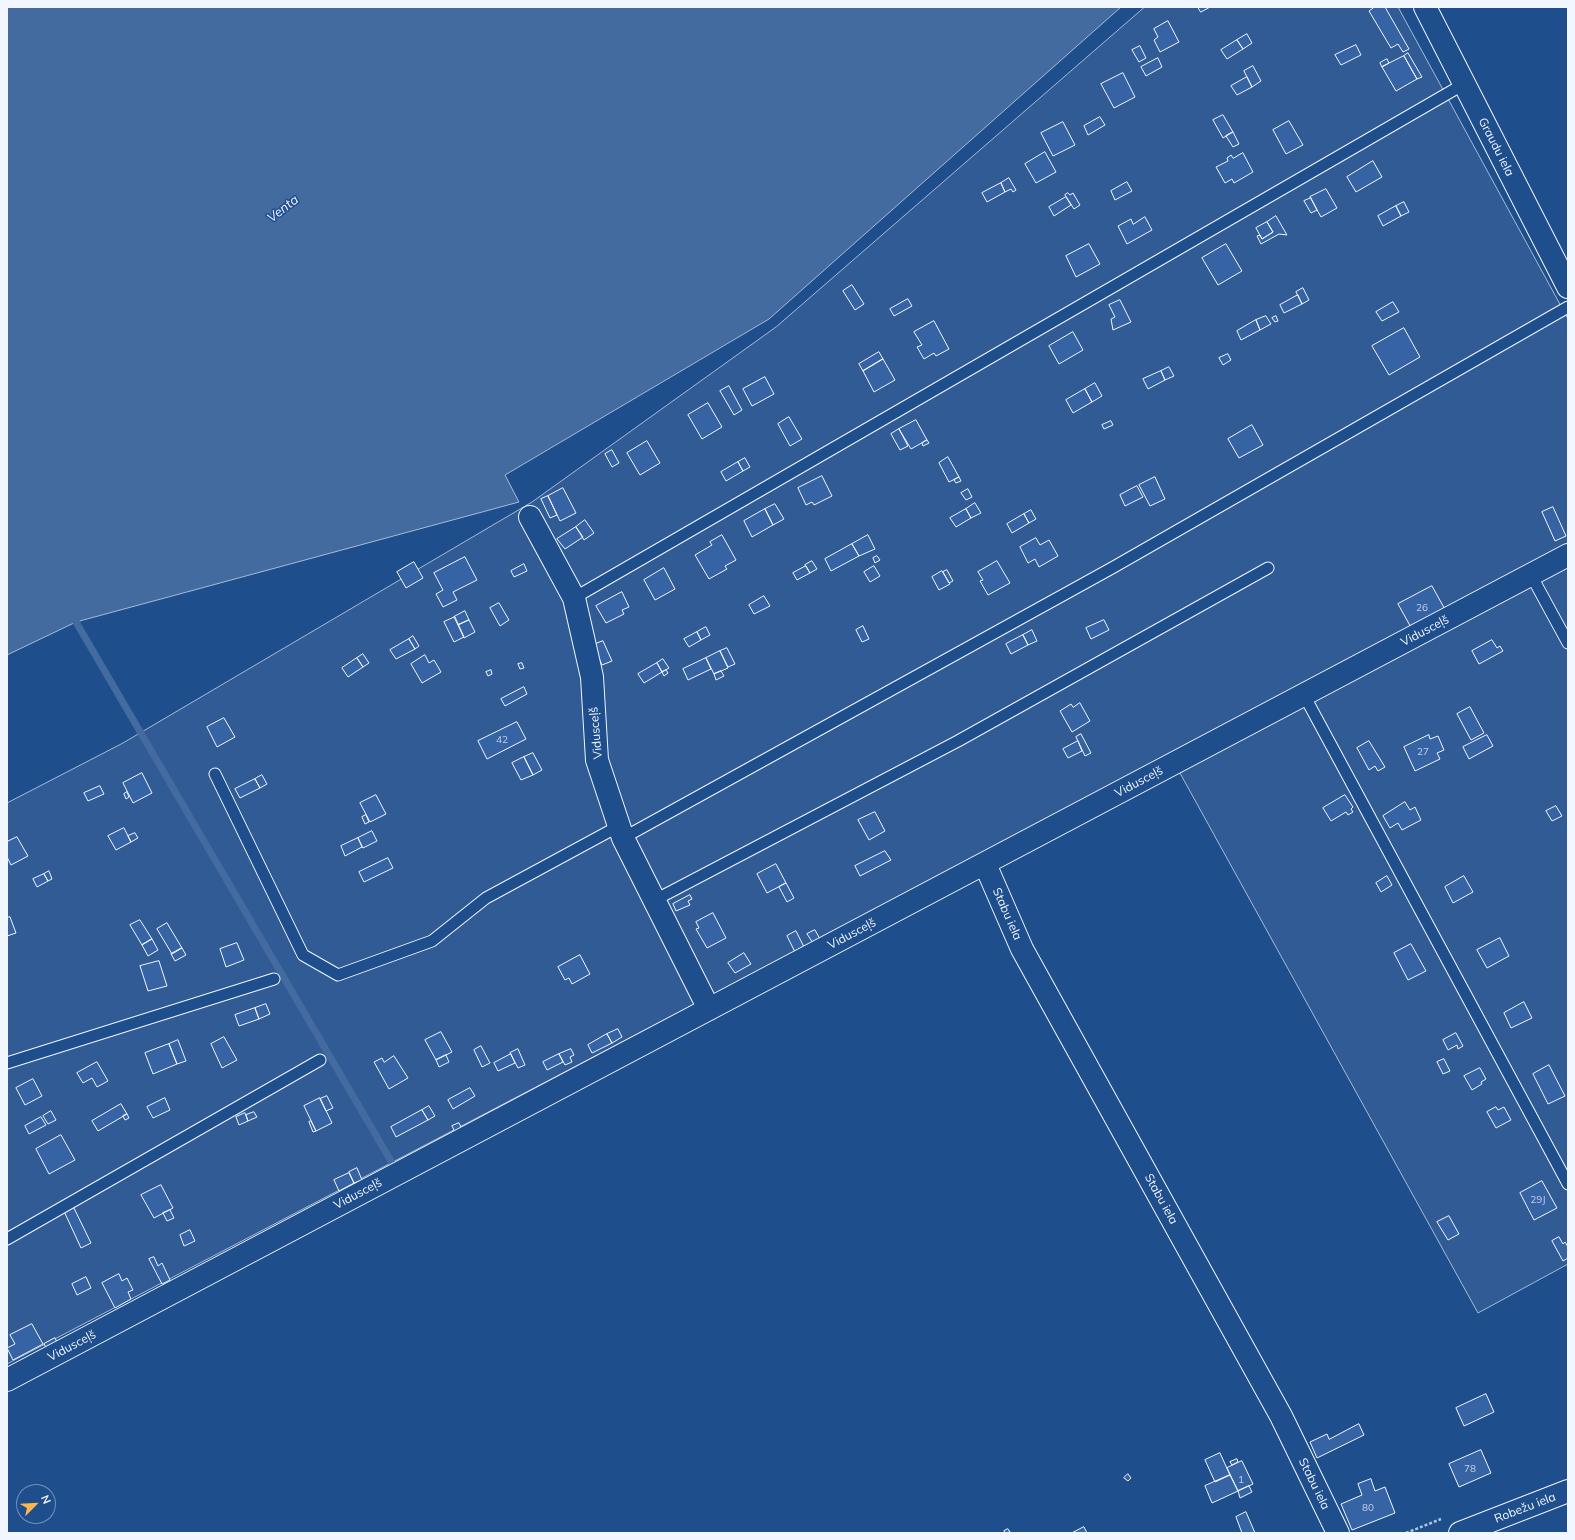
<!DOCTYPE html>
<html>
<head>
<meta charset="utf-8">
<style>
  body { margin:0 }
  #map { position:relative; width:1575px; height:1540px; overflow:hidden; background:#1f4e8c; font-family:Mulish,sans-serif }
  canvas { display:block }
  .frame { position:absolute; inset:0; border:8px solid #f2f6ff; pointer-events:none }
  .north { position:absolute; left:16px; top:1484px; width:40px; height:40px; box-sizing:border-box; background:#1f4e8c; border:1px solid #7391ba; border-radius:50%; rotate:66deg; font-size:11px; font-weight:700; line-height:16px; text-align:center; color:#f2f6ff }
  .north::after { content:''; display:block; margin:auto; width:14px; height:18px; background:#ffb74d; clip-path:polygon(50% 0,100% 100%,50% 72%,0 100%) }
</style>
</head>
<body>
<div id="map">
<canvas width="1575" height="1540"></canvas>
<div class="frame"></div>
<div class="north">N</div>
</div>
<script>
const context = document.querySelector('canvas').getContext('2d');
context.lineJoin = 'round';
function fill(path, color) {
  context.fillStyle = color;
  context.fill(path, 'evenodd');
}
function strokePath(path, color, width, dash) {
  context.strokeStyle = color;
  context.lineWidth = width;
  context.lineCap = dash ? 'butt' : 'round';
  context.setLineDash(dash || []);
  context.stroke(path);
}
function label(font, color, halo, rows, align = 'center') {
  context.font = font + ' Mulish,sans-serif';
  context.lineWidth = 3;
  context.setLineDash([]);
  context.textBaseline = 'middle';
  context.strokeStyle = halo;
  context.fillStyle = color;
  for (const [text, x, y, turn = 0] of rows) {
    context.save();
    context.translate(x, y);
    context.rotate((+turn || 0) * Math.PI / 180);
    context.textAlign = isNaN(turn) ? turn : align;
    if (halo) context.strokeText(text, 0, 0);
    context.fillText(text, 0, 0);
    context.restore();
  }
}
const built = new Path2D(`
  M 1145,7 L 1398,7 L 1568,319 L 1568,1264 L 1478,1313 L 1170,755 L 7,1364 L 7,803 L 123,743 L 532,502 L 776,327 Z`);
const water = new Path2D(`
  M 7,7 L 1121,7 L 769,319 L 505,475 L 519,502 L 76,622 L 7,655 Z`);
const stream = new Path2D(`
  M 78,613 L 76,622 L 395,1168`);
const building = new Path2D(`
  M 1198,7 L 1210,7 L 1201,12 Z
  M 1372,7 L 1385,7 L 1409,49 L 1403,52 L 1398,44 L 1391,48 L 1369,11 L 1373,8 Z
  M 1168,21 L 1179,42 L 1160,52 L 1154,40 L 1158,37 L 1154,29 Z
  M 1247,34 L 1252,43 L 1243,49 L 1237,40 Z
  M 1237,40 L 1243,49 L 1227,59 L 1221,50 Z
  M 1356,45 L 1361,55 L 1341,65 L 1335,55 Z
  M 1140,46 L 1146,58 L 1139,62 L 1132,50 Z
  M 1408,53 L 1422,77 L 1417,79 L 1404,56 Z
  M 1404,56 L 1417,79 L 1396,91 L 1382,67 Z
  M 1158,58 L 1162,67 L 1146,76 L 1141,67 Z
  M 1387,59 L 1389,63 L 1382,67 L 1380,63 Z
  M 1253,66 L 1261,81 L 1252,87 L 1244,71 Z
  M 1123,73 L 1135,97 L 1114,108 L 1101,84 Z
  M 1247,77 L 1252,87 L 1237,95 L 1231,86 Z
  M 1223,115 L 1233,132 L 1223,138 L 1213,120 Z
  M 1100,117 L 1105,125 L 1088,135 L 1084,126 Z
  M 1289,121 L 1303,145 L 1286,154 L 1273,130 Z
  M 1063,122 L 1075,145 L 1053,156 L 1041,133 Z
  M 1233,132 L 1239,144 L 1233,147 L 1226,136 Z
  M 1045,152 L 1056,172 L 1036,183 L 1025,164 Z
  M 1243,153 L 1253,172 L 1234,183 L 1232,179 L 1225,183 L 1216,167 L 1228,161 L 1227,158 L 1231,155 L 1233,158 Z
  M 1373,161 L 1382,177 L 1356,192 L 1347,177 Z
  M 1009,178 L 1016,190 L 1013,192 L 1011,189 L 1005,192 L 1001,183 Z
  M 1127,182 L 1132,191 L 1115,200 L 1111,191 Z
  M 1001,183 L 1005,192 L 987,202 L 982,193 Z
  M 1326,189 L 1337,208 L 1321,217 L 1310,197 Z
  M 1068,193 L 1070,195 L 1073,193 L 1080,205 L 1074,209 L 1065,195 Z
  M 1066,197 L 1071,205 L 1054,216 L 1049,207 Z
  M 1311,198 L 1317,210 L 1311,213 L 1304,201 Z
  M 1404,202 L 1409,212 L 1401,216 L 1396,206 Z
  M 1396,206 L 1401,216 L 1383,226 L 1378,216 Z
  M 1276,216 L 1287,235 L 1279,234 L 1261,244 L 1257,236 L 1260,235 L 1262,239 L 1273,232 L 1267,222 Z
  M 1145,217 L 1152,230 L 1127,244 L 1118,226 L 1131,219 L 1133,224 Z
  M 1267,222 L 1273,232 L 1262,239 L 1256,228 Z
  M 1089,244 L 1100,264 L 1076,277 L 1066,256 Z
  M 1226,244 L 1242,271 L 1218,285 L 1202,258 Z
  M 852,285 L 864,304 L 855,310 L 843,291 Z
  M 1303,288 L 1309,300 L 1302,304 L 1296,292 Z
  M 1298,295 L 1302,304 L 1284,313 L 1280,305 Z
  M 908,299 L 912,306 L 894,316 L 890,309 Z
  M 1120,300 L 1131,322 L 1113,330 L 1111,319 L 1115,317 L 1109,305 Z
  M 1393,302 L 1399,312 L 1382,321 L 1376,312 Z
  M 1266,316 L 1271,324 L 1260,330 L 1256,320 Z
  M 1276,316 L 1278,321 L 1275,322 L 1272,318 Z
  M 1256,320 L 1260,330 L 1241,340 L 1237,331 Z
  M 934,321 L 949,349 L 936,356 L 934,353 L 924,359 L 917,347 L 922,345 L 914,332 Z
  M 1404,328 L 1420,357 L 1389,375 L 1372,346 Z
  M 1073,332 L 1083,350 L 1059,364 L 1049,346 Z
  M 879,352 L 883,359 L 863,371 L 859,364 Z
  M 1228,354 L 1231,360 L 1223,365 L 1219,358 Z
  M 883,359 L 895,380 L 874,392 L 863,371 Z
  M 1169,367 L 1174,376 L 1165,380 L 1161,371 Z
  M 1161,371 L 1165,380 L 1148,389 L 1143,379 Z
  M 765,377 L 774,394 L 752,406 L 743,389 Z
  M 1095,383 L 1102,396 L 1092,402 L 1085,389 Z
  M 729,386 L 742,410 L 734,415 L 720,391 Z
  M 1085,389 L 1092,402 L 1073,413 L 1066,400 Z
  M 708,403 L 722,427 L 702,439 L 688,415 Z
  M 789,417 L 802,439 L 790,446 L 778,424 Z
  M 916,420 L 927,440 L 911,449 L 899,429 Z
  M 1111,421 L 1113,425 L 1104,429 L 1102,425 Z
  M 1252,425 L 1263,445 L 1239,458 L 1228,439 Z
  M 899,429 L 908,446 L 900,450 L 891,434 Z
  M 927,440 L 929,443 L 923,446 L 922,443 Z
  M 647,441 L 660,463 L 640,475 L 627,453 Z
  M 612,450 L 619,463 L 612,467 L 605,454 Z
  M 948,457 L 959,477 L 949,482 L 939,463 Z
  M 745,458 L 750,467 L 743,471 L 738,462 Z
  M 738,462 L 743,471 L 726,481 L 721,472 Z
  M 822,476 L 832,496 L 814,505 L 812,502 L 806,505 L 798,488 Z
  M 959,477 L 961,481 L 956,483 L 954,480 Z
  M 1155,477 L 1165,499 L 1150,506 L 1139,485 Z
  M 1137,486 L 1143,497 L 1125,506 L 1120,495 Z
  M 563,488 L 576,513 L 560,521 L 548,496 Z
  M 968,489 L 972,497 L 966,500 L 961,493 Z
  M 548,496 L 557,515 L 550,518 L 541,499 Z
  M 975,503 L 981,513 L 971,518 L 966,509 Z
  M 775,504 L 784,519 L 773,525 L 765,509 Z
  M 1553,507 L 1566,536 L 1555,541 L 1542,512 Z
  M 765,509 L 773,525 L 752,537 L 744,521 Z
  M 966,509 L 971,518 L 956,527 L 950,518 Z
  M 1031,510 L 1036,519 L 1029,523 L 1024,514 Z
  M 1024,514 L 1029,523 L 1012,533 L 1007,524 Z
  M 585,520 L 594,533 L 584,540 L 576,527 Z
  M 576,527 L 583,537 L 565,549 L 557,539 Z
  M 722,535 L 736,560 L 725,566 L 727,569 L 709,579 L 695,555 L 712,545 L 710,542 Z
  M 868,535 L 875,549 L 859,556 L 852,544 Z
  M 1036,538 L 1040,545 L 1049,540 L 1058,556 L 1039,567 L 1035,559 L 1028,563 L 1020,547 Z
  M 852,544 L 859,556 L 831,571 L 825,559 Z
  M 877,556 L 880,560 L 875,563 L 873,558 Z
  M 465,557 L 477,580 L 453,592 L 457,600 L 443,607 L 436,594 L 443,590 L 434,573 Z
  M 812,561 L 817,569 L 810,573 L 805,565 Z
  M 997,561 L 1010,583 L 988,595 L 980,581 L 983,580 L 978,572 Z
  M 414,562 L 423,578 L 406,588 L 397,572 Z
  M 524,564 L 527,571 L 514,577 L 511,571 Z
  M 806,566 L 810,573 L 797,580 L 793,573 Z
  M 874,566 L 880,576 L 870,582 L 864,572 Z
  M 664,568 L 675,589 L 655,600 L 644,580 Z
  M 947,570 L 953,581 L 949,583 L 943,572 Z
  M 942,571 L 950,584 L 939,590 L 932,577 Z
  M 1432,586 L 1447,613 L 1413,631 L 1398,604 Z
  M 622,592 L 629,607 L 622,610 L 624,614 L 606,623 L 596,606 Z
  M 764,596 L 770,606 L 754,614 L 749,605 Z
  M 499,603 L 509,620 L 500,626 L 490,608 Z
  M 465,611 L 469,620 L 458,625 L 454,617 Z
  M 455,617 L 464,637 L 454,642 L 444,622 Z
  M 469,620 L 475,632 L 464,638 L 458,625 Z
  M 1104,620 L 1109,630 L 1091,639 L 1086,628 Z
  M 863,626 L 869,639 L 862,642 L 856,630 Z
  M 706,627 L 710,635 L 701,640 L 697,632 Z
  M 1032,630 L 1037,641 L 1028,645 L 1023,635 Z
  M 697,632 L 701,640 L 689,647 L 684,639 Z
  M 1023,635 L 1028,645 L 1011,654 L 1006,644 Z
  M 413,636 L 419,646 L 415,649 L 409,639 Z
  M 409,639 L 415,649 L 396,659 L 390,650 Z
  M 1492,640 L 1497,648 L 1500,646 L 1503,651 L 1479,664 L 1472,651 Z
  M 603,641 L 612,661 L 602,665 L 593,645 Z
  M 727,648 L 735,664 L 728,667 L 720,651 Z
  M 720,651 L 728,668 L 714,674 L 706,658 Z
  M 363,654 L 369,663 L 363,667 L 357,658 Z
  M 425,655 L 429,663 L 434,660 L 441,672 L 422,683 L 411,664 Z
  M 357,658 L 363,667 L 348,677 L 342,668 Z
  M 706,658 L 711,669 L 688,680 L 683,669 Z
  M 663,659 L 669,668 L 662,672 L 657,663 Z
  M 522,663 L 524,668 L 520,669 L 518,664 Z
  M 657,663 L 662,672 L 644,683 L 638,674 Z
  M 491,670 L 492,674 L 488,676 L 486,672 Z
  M 666,670 L 668,673 L 664,676 L 662,672 Z
  M 721,671 L 724,676 L 716,680 L 714,674 Z
  M 524,687 L 527,694 L 505,706 L 501,699 Z
  M 1080,703 L 1090,721 L 1072,732 L 1060,711 L 1071,704 L 1073,707 Z
  M 1470,707 L 1484,733 L 1471,740 L 1457,714 Z
  M 224,718 L 235,737 L 217,747 L 207,727 Z
  M 517,722 L 526,739 L 487,759 L 478,741 Z
  M 1081,734 L 1091,753 L 1085,756 L 1076,737 Z
  M 1429,735 L 1430,739 L 1438,736 L 1444,750 L 1437,753 L 1440,759 L 1415,771 L 1404,747 Z
  M 1487,735 L 1493,746 L 1469,759 L 1463,747 Z
  M 1078,741 L 1082,751 L 1068,758 L 1063,749 Z
  M 1369,741 L 1385,767 L 1378,771 L 1375,766 L 1369,770 L 1357,748 Z
  M 533,753 L 542,770 L 533,775 L 524,757 Z
  M 524,757 L 533,775 L 521,780 L 512,763 Z
  M 142,773 L 152,793 L 133,803 L 123,783 Z
  M 262,775 L 267,784 L 260,788 L 255,779 Z
  M 255,779 L 260,788 L 240,798 L 235,789 Z
  M 100,786 L 104,794 L 88,801 L 84,793 Z
  M 127,792 L 129,797 L 126,799 L 124,794 Z
  M 376,795 L 386,814 L 370,822 L 360,803 Z
  M 1345,795 L 1353,807 L 1351,809 L 1353,812 L 1348,815 L 1346,812 L 1331,821 L 1323,808 Z
  M 1405,802 L 1410,810 L 1415,807 L 1421,820 L 1402,830 L 1398,823 L 1390,828 L 1383,816 Z
  M 1556,806 L 1562,816 L 1552,821 L 1546,811 Z
  M 875,812 L 885,831 L 869,840 L 858,820 Z
  M 366,815 L 369,822 L 365,824 L 362,817 Z
  M 124,828 L 131,842 L 116,850 L 108,836 Z
  M 372,831 L 377,841 L 363,848 L 358,838 Z
  M 135,833 L 138,838 L 131,842 L 128,836 Z
  M 17,837 L 28,856 L 11,865 L 7,857 L 7,842 Z
  M 358,838 L 362,847 L 345,856 L 341,846 Z
  M 885,851 L 891,860 L 860,876 L 855,866 Z
  M 388,858 L 393,868 L 364,882 L 359,872 Z
  M 776,864 L 786,883 L 767,893 L 757,874 Z
  M 49,871 L 52,879 L 48,881 L 44,874 Z
  M 44,874 L 48,881 L 37,887 L 33,879 Z
  M 1387,876 L 1392,885 L 1381,892 L 1376,883 Z
  M 1464,876 L 1473,892 L 1453,903 L 1445,887 Z
  M 786,883 L 794,898 L 787,902 L 779,887 Z
  M 690,895 L 692,899 L 688,901 L 690,905 L 676,911 L 673,904 Z
  M 713,913 L 726,938 L 707,948 L 696,929 L 699,928 L 696,922 Z
  M 10,917 L 16,933 L 7,936 L 7,918 Z
  M 140,920 L 152,939 L 142,945 L 130,925 Z
  M 167,923 L 182,948 L 172,954 L 157,929 Z
  M 815,930 L 820,939 L 813,943 L 807,934 Z
  M 796,931 L 806,951 L 797,956 L 787,936 Z
  M 1500,938 L 1509,956 L 1487,968 L 1477,950 Z
  M 152,939 L 158,950 L 148,956 L 142,945 Z
  M 237,943 L 244,960 L 226,967 L 220,949 Z
  M 1411,944 L 1426,971 L 1408,980 L 1394,953 Z
  M 182,948 L 186,955 L 175,961 L 171,954 Z
  M 744,953 L 751,964 L 735,973 L 728,963 Z
  M 580,955 L 590,974 L 572,984 L 569,978 L 565,980 L 558,967 Z
  M 159,961 L 167,986 L 148,991 L 140,966 Z
  M 1524,1002 L 1532,1018 L 1511,1028 L 1504,1013 Z
  M 266,1004 L 270,1014 L 259,1019 L 255,1008 Z
  M 255,1008 L 259,1019 L 239,1026 L 235,1015 Z
  M 618,1029 L 622,1037 L 612,1043 L 607,1034 Z
  M 441,1032 L 452,1052 L 436,1060 L 425,1040 Z
  M 1456,1033 L 1463,1046 L 1458,1049 L 1457,1045 L 1448,1050 L 1443,1040 Z
  M 607,1034 L 612,1043 L 592,1053 L 588,1045 Z
  M 224,1037 L 237,1060 L 222,1068 L 211,1044 Z
  M 178,1040 L 186,1061 L 177,1064 L 169,1044 Z
  M 169,1044 L 177,1064 L 153,1074 L 145,1053 Z
  M 481,1046 L 490,1063 L 482,1067 L 474,1050 Z
  M 518,1049 L 525,1065 L 518,1068 L 510,1053 Z
  M 571,1049 L 574,1055 L 570,1057 L 572,1062 L 565,1065 L 559,1054 Z
  M 511,1054 L 515,1063 L 498,1071 L 494,1063 Z
  M 559,1054 L 563,1062 L 547,1070 L 543,1062 Z
  M 446,1055 L 449,1062 L 439,1067 L 436,1060 Z
  M 394,1056 L 408,1078 L 389,1089 L 374,1062 L 382,1058 L 384,1062 Z
  M 1444,1059 L 1450,1071 L 1443,1074 L 1437,1062 Z
  M 97,1062 L 108,1081 L 97,1087 L 92,1078 L 83,1083 L 77,1073 Z
  M 1549,1065 L 1565,1096 L 1548,1104 L 1533,1074 Z
  M 1480,1068 L 1486,1079 L 1481,1082 L 1482,1084 L 1472,1090 L 1464,1076 Z
  M 33,1079 L 42,1096 L 25,1105 L 16,1088 Z
  M 470,1088 L 475,1096 L 453,1109 L 448,1100 Z
  M 327,1096 L 333,1108 L 326,1111 L 320,1099 Z
  M 165,1098 L 170,1110 L 153,1118 L 147,1107 Z
  M 320,1098 L 332,1123 L 316,1131 L 304,1106 Z
  M 121,1104 L 127,1114 L 98,1131 L 92,1121 Z
  M 429,1106 L 435,1116 L 428,1120 L 422,1110 Z
  M 1496,1107 L 1498,1110 L 1504,1107 L 1511,1120 L 1496,1128 L 1487,1112 Z
  M 422,1110 L 428,1120 L 396,1137 L 391,1127 Z
  M 51,1111 L 56,1120 L 48,1124 L 43,1116 Z
  M 254,1112 L 257,1117 L 248,1121 L 246,1115 Z
  M 245,1113 L 248,1121 L 239,1125 L 236,1117 Z
  M 127,1114 L 129,1118 L 125,1120 L 123,1116 Z
  M 41,1117 L 46,1125 L 29,1134 L 25,1126 Z
  M 311,1121 L 316,1131 L 313,1132 L 309,1122 Z
  M 459,1123 L 463,1131 L 456,1134 L 452,1126 Z
  M 61,1135 L 75,1160 L 49,1174 L 36,1149 Z
  M 357,1168 L 362,1180 L 354,1183 L 349,1172 Z
  M 349,1173 L 354,1183 L 339,1191 L 334,1180 Z
  M 1542,1181 L 1557,1208 L 1534,1220 L 1520,1193 Z
  M 161,1185 L 173,1208 L 154,1218 L 141,1195 Z
  M 72,1204 L 91,1243 L 81,1248 L 63,1209 Z
  M 170,1210 L 174,1218 L 167,1221 L 163,1213 Z
  M 1449,1216 L 1459,1234 L 1448,1240 L 1437,1222 Z
  M 190,1230 L 195,1241 L 184,1246 L 180,1235 Z
  M 1559,1237 L 1563,1244 L 1565,1242 L 1568,1247 L 1568,1258 L 1563,1261 L 1552,1241 Z
  M 154,1257 L 158,1266 L 162,1263 L 170,1280 L 162,1284 L 149,1259 Z
  M 119,1274 L 122,1281 L 127,1278 L 133,1290 L 128,1292 L 131,1299 L 115,1308 L 102,1283 Z
  M 86,1277 L 91,1288 L 77,1295 L 72,1284 Z
  M 32,1324 L 43,1344 L 13,1360 L 7,1348 L 15,1344 L 10,1335 Z
  M 55,1338 L 60,1348 L 49,1353 L 44,1344 Z
  M 1486,1394 L 1494,1412 L 1464,1426 L 1456,1408 Z
  M 1359,1424 L 1364,1435 L 1317,1458 L 1310,1442 L 1327,1434 L 1329,1439 Z
  M 1481,1450 L 1491,1473 L 1459,1487 L 1449,1464 Z
  M 1220,1453 L 1230,1475 L 1215,1482 L 1205,1460 Z
  M 1237,1459 L 1238,1462 L 1232,1465 L 1230,1462 Z
  M 1242,1461 L 1253,1484 L 1238,1491 L 1227,1468 Z
  M 1128,1474 L 1131,1478 L 1128,1481 L 1124,1478 Z
  M 1230,1475 L 1238,1491 L 1212,1503 L 1205,1486 Z
  M 1371,1479 L 1375,1491 L 1385,1487 L 1395,1513 L 1352,1530 L 1341,1504 L 1362,1495 L 1358,1484 Z
  M 1249,1486 L 1252,1492 L 1240,1498 L 1238,1491 Z
  M 1246,1512 L 1255,1533 L 1242,1533 L 1236,1517 Z
  M 1084,1527 L 1087,1533 L 1072,1533 Z
  M 1008,1529 L 1010,1532 L 1005,1533 L 1004,1531 Z`);
const path = new Path2D(`
  M 1406,1533 L 1441,1519`);
const service = new Path2D(`
  M 1531,575 L 1568,643
  M 574,598 L 1464,84
  M 1304,695 L 1568,1184
  M 215,774 L 303,955 L 338,975 L 432,941 L 486,898 L 619,826
  M 623,838 L 1112,568 L 1568,307
  M 655,900 L 958,741 L 1268,568
  M 7,1063 L 274,979
  M 7,1239 L 320,1060`);
const minor = new Path2D(`
  M 1425,7 L 1568,287
  M 530,517 L 574,598 L 592,677 L 597,760 L 623,838 L 709,1009
  M 985,864 L 1022,949 L 1281,1416 L 1338,1533
  M 7,1380 L 1568,555`);
const primary = new Path2D(`
  M 1460,1533 L 1568,1491`);
const numberNames = [
  ["26",1422,608],
  ["42",502,740],
  ["27",1423,752],
  ["29J",1538,1200],
  ["78",1470,1469],
  ["1",1241,1480],
  ["80",1368,1508]
];
const streetNames = [
  ["Graudu iela",1496,147,63],
  ["Vidusceļš",1425,631,-28],
  ["Vidusceļš",596,733,-95],
  ["Vidusceļš",1139,782,-28],
  ["Stabu iela",1007,914,66],
  ["Vidusceļš",852,934,-28],
  ["Vidusceļš",358,1194,-28],
  ["Stabu iela",1161,1199,61],
  ["Vidusceļš",72,1346,-28],
  ["Stabu iela",1314,1484,64],
  ["Robežu iela",1525,1508,-21]
];
const waterNames = [
  ["Venta",283,209,-38]
];
fill(built, '#305b95');
strokePath(built, '#a8bbd7', 1);
fill(water, '#446ba0');
strokePath(water, '#a8bbd7', 1);
strokePath(stream, '#446ba0', 7);
fill(building, '#3563a3');
strokePath(building, '#f2f6ff', 1);
strokePath(service, '#f2f6ff', 13);
strokePath(minor, '#f2f6ff', 24);
strokePath(primary, '#f2f6ff', 24);
strokePath(path, '#b3c4dc', 2.5, [3, 2]);
strokePath(service, '#1f4e8c', 11);
strokePath(minor, '#1f4e8c', 22);
strokePath(primary, '#1f4e8c', 22);
label('10px', '#c3d1e8', null, numberNames);
label('12px', '#f2f6ff', '#1f4e8c', streetNames);
label('italic 13px', '#f2f6ff', '#1f4e8c', waterNames);
</script>
</body>
</html>
